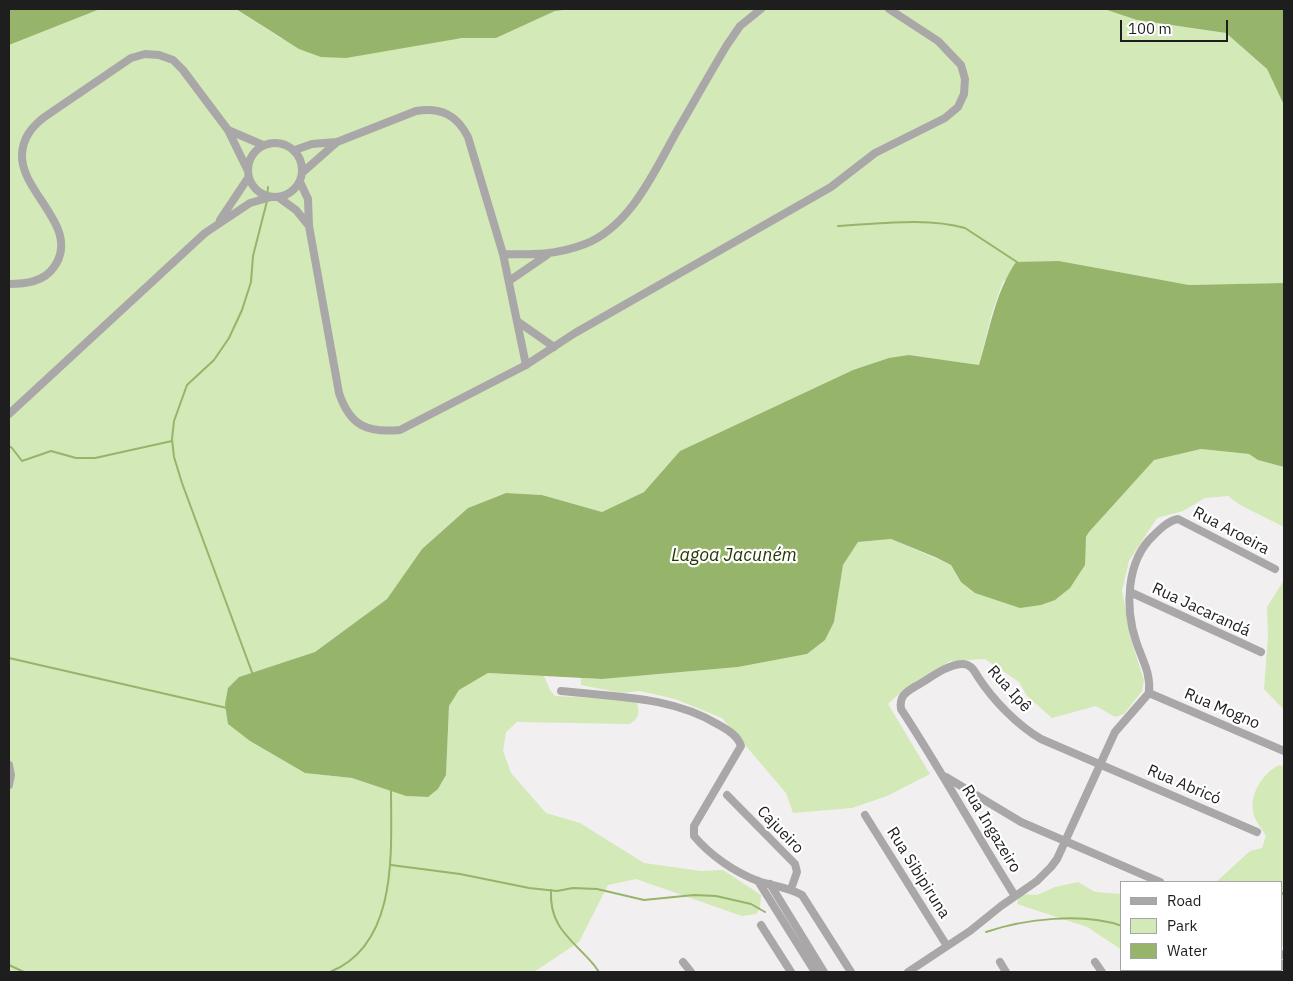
<!DOCTYPE html>
<html>
<head>
<meta charset="utf-8">
<style>
  body { margin:0 }
  #map { position:relative; width:1293px; height:981px; overflow:hidden; background:#f2eff1; font-family:"IBM Plex Sans",sans-serif }
  canvas { display:block }
  .frame { position:absolute; inset:0; border:10px solid #1f1e1f; pointer-events:none }
  .legend { position:absolute; left:1120px; top:881px; width:162px; height:90px; box-sizing:border-box; background:#fff; border:1px solid #a5a5a5; margin:0; padding:6px 9px; list-style:none; font-size:15px; color:#1f1e1f }
  .legend li { display:flex; align-items:center; gap:10px; height:25px }
  .legend b { width:25px; border:1px solid #a5a5a5 }
  .scale { position:absolute; left:1120px; top:20px; width:108px; height:22px; box-sizing:border-box; border:2px solid #1f1e1f; border-top:0; padding-left:6px; font-size:15px; line-height:18px; white-space:nowrap; color:#1f1e1f; -webkit-text-stroke:4px #fff; paint-order:stroke }
</style>
</head>
<body>
<div id="map">
<canvas width="1293" height="981"></canvas>
<div class="frame"></div>
<ul class="legend">
<li><b style="height:6px;background:#a9a7a8"></b>Road</li>
<li><b style="height:14px;background:#d3e9b7"></b>Park</li>
<li><b style="height:14px;background:#96b46a"></b>Water</li>
</ul>
<div class="scale">100 m</div>
</div>
<script>
const context = document.querySelector('canvas').getContext('2d');
context.lineJoin = 'round';
function fill(path, color) {
  context.fillStyle = color;
  context.fill(path, 'evenodd');
}
function strokePath(path, color, width, dash) {
  context.strokeStyle = color;
  context.lineWidth = width;
  context.lineCap = dash ? 'butt' : 'round';
  context.setLineDash(dash || []);
  context.stroke(path);
}
function label(font, color, halo, rows, align = 'center') {
  context.font = font + ' "IBM Plex Sans",sans-serif';
  context.lineWidth = 4.5;
  context.setLineDash([]);
  context.textBaseline = 'middle';
  context.strokeStyle = halo;
  context.fillStyle = color;
  for (const [text, x, y, turn = 0] of rows) {
    context.save();
    context.translate(x, y);
    context.rotate((+turn || 0) * Math.PI / 180);
    context.textAlign = isNaN(turn) ? turn : align;
    if (halo) context.strokeText(text, 0, 0);
    context.fillText(text, 0, 0);
    context.restore();
  }
}
const green = new Path2D(`
  M 100,9 L 236,9 L 282,39 L 496,38 L 555,11 L 573,9 L 1104,9 L 1137,20 L 1226,33 L 1267,69 L 1284,105 L 1284,283 L 1189,285 L 1059,261 L 1003,281 L 992,313 L 979,365 L 909,355 L 853,370 L 680,451 L 644,492 L 602,512 L 542,495 L 506,493 L 468,508 L 422,549 L 387,599 L 315,652 L 239,677 L 228,724 L 250,741 L 305,773 L 352,778 L 406,796 L 428,797 L 438,789 L 446,775 L 449,706 L 459,690 L 488,673 L 544,676 L 550,690 L 555,696 L 636,700 C 640,711 640,719 629,724 L 517,722 L 506,732 L 503,751 L 511,773 L 546,813 L 580,823 L 644,863 L 701,871 L 723,870 L 761,895 L 760,908 L 756,914 L 742,916 L 636,879 L 608,885 L 579,942 L 534,972 L 9,972 L 9,45 Z
  M 1201,449 L 1249,454 L 1258,460 L 1284,467 L 1284,527 L 1240,505 L 1228,496 L 1205,498 L 1183,511 L 1157,518 L 1129,561 L 1122,591 L 1133,646 L 1144,680 L 1142,691 L 1124,714 L 1115,717 L 1096,706 L 1052,718 L 1027,696 L 1019,682 L 985,659 L 950,661 L 898,695 L 888,704 L 930,774 L 887,796 L 852,808 L 793,813 L 786,793 L 722,718 L 675,699 L 640,691 L 621,693 L 581,685 L 581,678 L 602,679 L 738,667 L 807,654 L 825,640 L 834,622 L 843,565 L 858,542 L 891,539 L 951,565 L 961,582 L 1079,574 C 1088,560 1081,545 1089,532 L 1153,460 Z
  M 1284,580 L 1284,710 L 1264,689 L 1268,636 L 1267,607 Z
  M 1280,765 L 1284,767 L 1284,945 L 1282,947 L 1282,882 L 1216,882 L 1250,851 L 1262,848 L 1266,836 C 1262,829 1254,820 1253,811 C 1250,793 1264,771 1280,765 Z
  M 1078,882 L 1095,892 L 1122,894 L 1122,950 L 1087,927 L 1017,904 L 1020,894 L 1037,895 L 1055,887 Z
  M 1152,970 L 1253,970 L 1251,972 L 1153,972 Z`);
const water = new Path2D(`
  M 9,9 L 100,9 L 9,45 Z
  M 236,9 L 573,9 L 555,11 L 496,38 L 462,38 L 346,58 L 321,57 L 299,49 Z
  M 1104,9 L 1284,9 L 1284,105 L 1267,69 L 1226,33 L 1137,20 Z
  M 1059,261 L 1189,285 L 1284,283 L 1284,467 L 1258,460 L 1249,454 L 1201,449 L 1154,460 L 1089,532 L 1086,537 L 1085,565 L 1070,588 L 1055,600 L 1041,605 L 1020,608 L 975,593 L 961,582 L 951,565 L 935,557 L 891,539 L 858,542 L 843,565 L 834,622 L 825,640 L 807,654 L 738,667 L 602,679 L 488,673 L 459,690 L 449,706 L 446,775 L 438,789 L 428,797 L 406,796 L 352,778 L 305,773 L 250,741 L 228,724 L 225,704 L 228,688 L 239,677 L 315,652 L 387,599 L 422,549 L 468,508 L 506,493 L 542,495 L 602,512 L 644,492 L 680,451 L 853,370 L 889,358 L 909,355 L 979,365 C 990,329 995,293 1016,262 Z`);
const stream = new Path2D(`
  M 267,197 L 268,187
  M 838,226 C 879,224 926,217 965,228 L 1017,262
  M 9,446 L 12,448 L 22,461 L 51,451 L 76,458 L 95,458 L 172,441
  M 9,658 L 227,708
  M 253,675 L 182,483 L 174,457 L 172,439 L 174,421 L 187,385 L 214,360 L 229,338 L 242,310 L 251,282 L 253,256 L 267,201
  M 391,865 L 460,874 L 529,888 L 557,891 L 573,888 L 597,889 L 644,900 L 694,895 L 716,896 L 751,904 L 765,912
  M 551,890 C 549,928 572,939 594,965 L 599,972
  M 1282,894 L 1284,892
  M 986,932 C 1024,919 1083,912 1122,926
  M 9,965 L 24,972
  M 330,972 C 399,944 391,850 391,789
  M 1198,972 L 1198,970`);
const street = new Path2D(`
  M 228,130 L 263,145
  M248 170a27 27 0 1 1 54 0a27 27 0 1 1-54 0Z
  M 295,150 L 312,144 L 337,142 L 416,111 C 441,107 457,115 468,137 L 503,254 L 526,365
  M 303,172 L 337,142
  M 300,182 L 308,199 L 309,226 L 339,393 C 350,426 367,433 400,430 L 526,365 L 575,333 L 831,187 L 875,153 L 945,118 L 958,107 L 964,94 L 965,79 L 961,65 L 938,41 L 889,9
  M 278,197 L 296,210 L 309,226
  M 220,220 L 248,178
  M 503,254 C 533,255 556,255 585,244 C 631,226 655,170 677,131 C 694,102 710,73 727,45 L 740,26 L 761,9
  M 509,281 L 547,255
  M 9,284 C 25,284 44,282 54,267 C 82,227 20,193 22,154 C 23,138 31,128 43,118 L 131,58 L 145,54 L 159,55 L 173,60 L 183,70 L 228,130 L 248,171
  M 517,321 L 554,347
  M 9,414 L 205,233 L 250,203 L 271,197
  M 1130,592 L 1261,652
  M 561,691 C 615,697 672,696 719,725 C 728,730 738,736 741,746 L 694,826 L 694,836 C 710,855 734,872 758,881 C 773,886 788,887 802,895 L 851,972
  M 1149,693 L 1284,751
  M 9,765 L 11,775 L 9,785
  M 946,777 L 1021,822 L 1160,882
  M 727,795 L 795,864 L 797,872 L 791,889
  M 865,815 L 947,946
  M 758,881 L 815,972
  M 770,884 L 824,972
  M 1015,896 C 976,834 941,770 901,709 C 899,696 906,692 916,686 C 929,679 946,665 961,664 C 970,663 974,670 978,677 C 993,700 1017,725 1041,739 L 1257,832
  M 761,925 L 791,972
  M 1282,955 L 1284,954
  M 683,962 L 691,972
  M 1000,962 L 1006,972
  M 1095,962 L 1102,972
  M 1282,966 L 1284,964
  M 908,972 L 970,931 L 1001,906 L 1037,881 L 1051,867 L 1057,859 L 1115,732 L 1149,693 C 1151,672 1142,660 1136,641 C 1125,609 1126,561 1153,536 C 1160,529 1168,521 1178,519 L 1275,569
  M 1258,972 L 1261,970
  M 1274,972 L 1278,970`);
const streetNames = [
  ["Rua Aroeira",1231,531,28],
  ["Rua Jacarandá",1201,610,25],
  ["Rua Ipê",1009,689,48],
  ["Rua Mogno",1222,709,23],
  ["Rua Abricó",1184,785,23],
  ["Rua Ingazeiro",991,829,59],
  ["Cajueiro",780,830,46],
  ["Rua Sibipiruna",918,873,58]
];
const waterNames = [
  ["Lagoa Jacuném",734,556]
];
fill(green, '#d3e9b7');
fill(water, '#96b46a');
strokePath(stream, '#96b46a', 2);
strokePath(street, '#a9a7a8', 8);
label('16px', '#1f1e1f', '#fff', streetNames);
label('italic 18px', '#263800', '#fff', waterNames);
</script>
</body>
</html>
